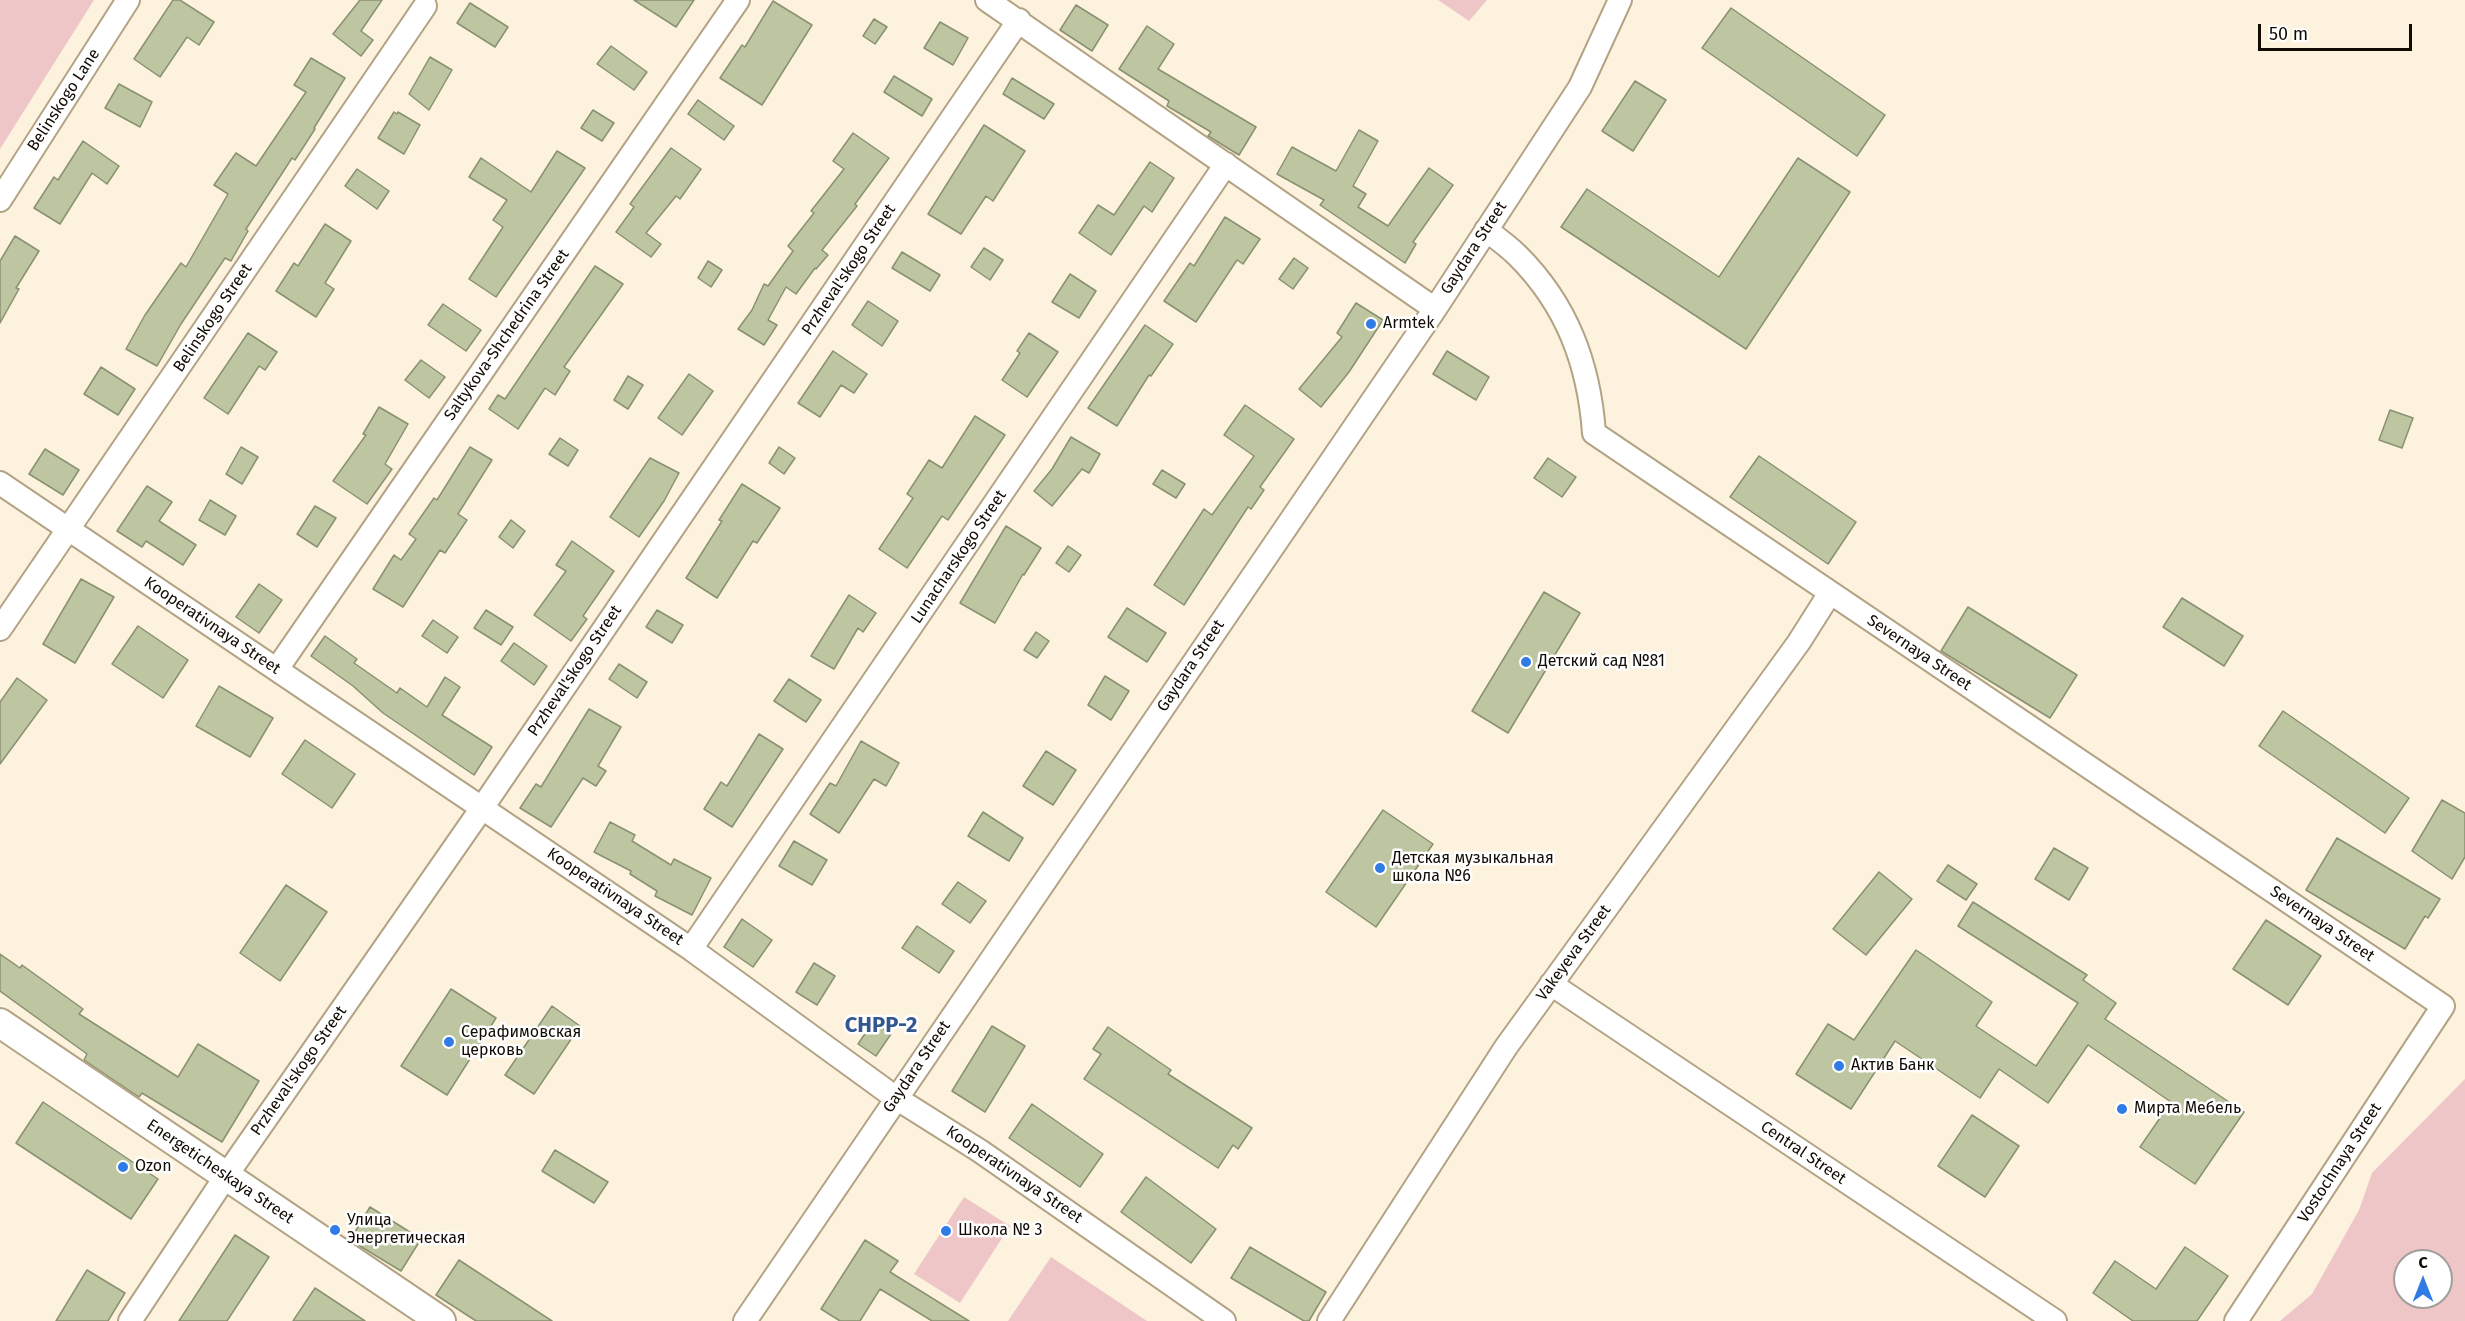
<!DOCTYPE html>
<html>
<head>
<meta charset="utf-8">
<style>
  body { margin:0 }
  #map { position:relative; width:2465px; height:1321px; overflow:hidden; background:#fcf2de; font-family:"Fira Sans",sans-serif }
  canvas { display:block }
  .north { position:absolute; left:2393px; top:1249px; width:60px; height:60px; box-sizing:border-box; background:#fff; border:2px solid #a09e9a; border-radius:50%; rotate:0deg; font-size:16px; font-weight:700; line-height:24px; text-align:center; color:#110c03 }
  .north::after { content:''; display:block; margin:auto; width:21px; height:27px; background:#317be7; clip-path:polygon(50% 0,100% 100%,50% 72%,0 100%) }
  .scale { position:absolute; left:2258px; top:24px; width:154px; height:27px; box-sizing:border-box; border:3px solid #110c03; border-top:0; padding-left:8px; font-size:18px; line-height:21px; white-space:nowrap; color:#110c03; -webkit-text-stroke:4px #fff; paint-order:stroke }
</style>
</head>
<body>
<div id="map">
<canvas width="2465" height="1321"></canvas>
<div class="north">С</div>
<div class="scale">50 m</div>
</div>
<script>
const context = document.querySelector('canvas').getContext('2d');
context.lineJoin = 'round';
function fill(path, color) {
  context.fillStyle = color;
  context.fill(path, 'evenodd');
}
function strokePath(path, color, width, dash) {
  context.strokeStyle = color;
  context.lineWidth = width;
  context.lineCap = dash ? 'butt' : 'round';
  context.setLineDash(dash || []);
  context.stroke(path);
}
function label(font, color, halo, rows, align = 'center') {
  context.font = font + ' "Fira Sans",sans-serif';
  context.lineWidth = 5;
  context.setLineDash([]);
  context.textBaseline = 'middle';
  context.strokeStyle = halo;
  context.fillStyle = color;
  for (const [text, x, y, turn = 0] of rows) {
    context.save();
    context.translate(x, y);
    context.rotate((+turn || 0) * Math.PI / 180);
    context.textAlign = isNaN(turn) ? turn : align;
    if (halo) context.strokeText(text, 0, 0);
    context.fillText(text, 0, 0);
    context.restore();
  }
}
const green = new Path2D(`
  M 0,0 L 94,0 L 0,149 Z
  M 1438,0 L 1487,0 L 1469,21 Z
  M 2465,1079 L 2465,1321 L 2280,1321 L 2312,1294 L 2359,1210 L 2372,1173 ZM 2405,1261 L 2441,1261 L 2441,1297 L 2405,1297 Z
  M 964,1197 L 1010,1226 L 960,1303 L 914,1274 Z
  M 1051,1257 L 1147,1321 L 1008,1321 Z`);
const building = new Path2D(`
  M 173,0 L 180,0 L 214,22 L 199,45 L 187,37 L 160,77 L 134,59 Z
  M 360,0 L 382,0 L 361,31 L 373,40 L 361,56 L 333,34 Z
  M 634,0 L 694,0 L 676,27 Z
  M 773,1 L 812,25 L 762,105 L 720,78 L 742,45 L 745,47 Z
  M 470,3 L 508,27 L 495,47 L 457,23 Z
  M 1076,5 L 1108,25 L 1092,51 L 1060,30 Z
  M 1731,8 L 1885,115 L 1857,156 L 1702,48 Z
  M 874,19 L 887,27 L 875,44 L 863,36 Z
  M 940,22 L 968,38 L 953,65 L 924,48 Z
  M 1147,26 L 1174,44 L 1158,69 L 1256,127 L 1239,155 L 1208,136 L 1211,132 L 1167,106 L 1169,101 L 1119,69 Z
  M 611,46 L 647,72 L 634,90 L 597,64 Z
  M 430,57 L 452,70 L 429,110 L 409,94 Z
  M 311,58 L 345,78 L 314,128 L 315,129 L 295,160 L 292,158 L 246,229 L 248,231 L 231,261 L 225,258 L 181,324 L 157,366 L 126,349 L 145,315 L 181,263 L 186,267 L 228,194 L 214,185 L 236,153 L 256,166 L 306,92 L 294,85 Z
  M 894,76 L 932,99 L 922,116 L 884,92 Z
  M 1012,78 L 1054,104 L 1044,119 L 1003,94 Z
  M 1635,81 L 1666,100 L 1633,151 L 1602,131 Z
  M 119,84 L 152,102 L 140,127 L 105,108 Z
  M 698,100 L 734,126 L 724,140 L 688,114 Z
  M 593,110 L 614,123 L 602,141 L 581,128 Z
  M 394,112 L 397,114 L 398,112 L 420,125 L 404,154 L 378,138 Z
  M 984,125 L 1025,151 L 993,201 L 986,196 L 961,234 L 928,214 Z
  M 1359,130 L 1378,141 L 1353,186 L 1366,194 L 1358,207 L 1388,226 L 1429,168 L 1453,185 L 1413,242 L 1416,244 L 1405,263 L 1320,205 L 1324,200 L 1277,174 L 1292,147 L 1336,171 Z
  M 853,133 L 889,158 L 855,204 L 857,206 L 822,250 L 828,255 L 816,269 L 815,268 L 796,294 L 786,287 L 768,320 L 777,325 L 764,345 L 738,329 L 752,310 L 764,284 L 768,286 L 793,251 L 788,246 L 814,213 L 811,211 L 844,169 L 833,161 Z
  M 83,141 L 119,166 L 107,184 L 92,173 L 60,224 L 34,208 L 54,177 L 58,180 Z
  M 671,148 L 701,169 L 680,199 L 676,196 L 646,233 L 661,244 L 651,257 L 616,232 L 634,207 L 630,204 Z
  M 557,151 L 585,168 L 496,297 L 469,279 L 503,227 L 493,220 L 507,200 L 469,177 L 481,158 L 531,192 Z
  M 1798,158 L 1850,192 L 1746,349 L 1561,227 L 1587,189 L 1719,277 Z
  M 1150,162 L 1174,178 L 1152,212 L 1144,206 L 1111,255 L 1079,233 L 1098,205 L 1114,215 Z
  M 357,169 L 389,191 L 377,209 L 345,186 Z
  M 1225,217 L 1260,239 L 1243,264 L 1237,260 L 1196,322 L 1164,301 L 1190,263 L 1194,266 Z
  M 325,224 L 351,241 L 325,283 L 334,289 L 316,317 L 276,291 L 294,263 L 298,266 Z
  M 15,236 L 39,251 L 16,288 L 19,289 L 0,323 L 0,261 Z
  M 984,248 L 1003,260 L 990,280 L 971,267 Z
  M 902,252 L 940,275 L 930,291 L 892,268 Z
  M 1294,258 L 1308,268 L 1293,289 L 1279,279 Z
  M 708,261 L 722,270 L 711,287 L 698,278 Z
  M 595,266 L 623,284 L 564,367 L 570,371 L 555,395 L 545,388 L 518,429 L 489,409 L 498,395 L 505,399 Z
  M 1070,274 L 1096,291 L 1079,318 L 1052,302 Z
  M 868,301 L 898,321 L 882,346 L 852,325 Z
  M 1356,303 L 1383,320 L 1349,372 L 1321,407 L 1299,389 L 1342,337 L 1337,333 Z
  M 443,304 L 481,330 L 466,351 L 428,325 Z
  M 1145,325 L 1173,344 L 1151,376 L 1149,375 L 1117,426 L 1088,408 Z
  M 248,333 L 277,352 L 265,370 L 259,366 L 228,414 L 204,398 Z
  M 1029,333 L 1058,352 L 1027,397 L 1002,380 L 1020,353 L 1017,351 Z
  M 833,351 L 867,374 L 854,393 L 841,385 L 820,417 L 798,403 Z
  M 1447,351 L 1489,377 L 1476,400 L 1433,374 Z
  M 421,360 L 445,377 L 429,398 L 405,380 Z
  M 101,367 L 135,389 L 118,415 L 84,394 Z
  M 689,374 L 713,391 L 682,435 L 658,418 Z
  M 628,376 L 643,385 L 628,409 L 614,400 Z
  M 1245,405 L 1294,439 L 1260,487 L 1264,490 L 1251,509 L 1248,507 L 1184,605 L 1154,585 L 1204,509 L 1212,515 L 1254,456 L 1224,435 Z
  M 379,407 L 408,424 L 385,464 L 392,469 L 367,504 L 333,481 L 366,435 L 363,434 Z
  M 2390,410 L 2413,418 L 2402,448 L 2379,440 Z
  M 975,416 L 1005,435 L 948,520 L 942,516 L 907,568 L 879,549 L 913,498 L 907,494 L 929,460 L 942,468 Z
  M 1071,437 L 1100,454 L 1089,473 L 1082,469 L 1052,506 L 1034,491 L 1052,469 Z
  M 560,438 L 578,450 L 568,466 L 549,454 Z
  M 241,447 L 258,457 L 242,484 L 226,474 Z
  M 470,447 L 492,460 L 458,514 L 467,520 L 445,553 L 440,550 L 403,607 L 373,589 L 394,555 L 401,560 L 416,539 L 409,534 L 434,498 L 437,500 Z
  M 779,447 L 795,458 L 784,474 L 769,463 Z
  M 45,449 L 79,470 L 63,495 L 29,474 Z
  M 1759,456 L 1856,522 L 1828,564 L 1730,497 Z
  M 650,458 L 679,473 L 664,501 L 639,537 L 610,517 Z
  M 1548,458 L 1576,477 L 1562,497 L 1534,478 Z
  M 1162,470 L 1185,484 L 1176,498 L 1153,484 Z
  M 742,484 L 780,508 L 757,543 L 753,541 L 717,598 L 686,578 L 722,521 L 719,520 Z
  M 147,486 L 172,502 L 159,521 L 196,545 L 183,565 L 146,541 L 142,547 L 117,531 Z
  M 210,500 L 236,516 L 225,535 L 199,520 Z
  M 315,506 L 336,518 L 317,547 L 297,534 Z
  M 511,520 L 525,531 L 513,548 L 499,537 Z
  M 1006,526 L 1041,548 L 1024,575 L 1023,574 L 995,623 L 960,603 Z
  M 572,541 L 614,571 L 583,616 L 587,619 L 571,641 L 534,615 L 566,571 L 556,565 Z
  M 1068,546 L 1081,555 L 1069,572 L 1056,563 Z
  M 81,579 L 114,597 L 75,663 L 43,644 Z
  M 259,584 L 282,600 L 259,633 L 236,617 Z
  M 1544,592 L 1580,613 L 1508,733 L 1472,711 Z
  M 849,595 L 876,613 L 863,632 L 858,628 L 834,669 L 811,656 Z
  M 2182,598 L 2243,636 L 2224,666 L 2163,627 Z
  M 1968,607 L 2077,675 L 2050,718 L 1941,651 Z
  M 1127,608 L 1166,633 L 1147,662 L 1108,637 Z
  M 486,610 L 513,627 L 501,645 L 474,628 Z
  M 657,610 L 683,625 L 672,643 L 646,627 Z
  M 433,620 L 458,637 L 447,653 L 422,636 Z
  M 138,626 L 188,660 L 163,698 L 112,664 Z
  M 1036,632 L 1049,641 L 1037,658 L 1024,650 Z
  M 325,636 L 357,659 L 354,663 L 397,693 L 400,688 L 427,707 L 445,677 L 460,687 L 442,715 L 492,747 L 474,775 L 383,713 L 353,686 L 311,656 Z
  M 514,643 L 547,666 L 534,685 L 501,661 Z
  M 619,664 L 647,682 L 637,698 L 609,679 Z
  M 1105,676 L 1129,691 L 1111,720 L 1088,705 Z
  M 17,678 L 47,700 L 0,764 L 0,702 Z
  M 789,679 L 821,700 L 806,722 L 774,701 Z
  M 219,686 L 273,718 L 250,757 L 196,726 Z
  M 589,709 L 621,727 L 598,766 L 606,771 L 596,786 L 583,778 L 551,827 L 520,808 L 536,784 L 541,787 Z
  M 2283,711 L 2409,798 L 2385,833 L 2259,746 Z
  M 759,734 L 783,749 L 732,827 L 704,809 L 721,782 L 727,786 Z
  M 305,740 L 355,774 L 332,808 L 282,774 Z
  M 861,741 L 899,763 L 886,786 L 874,779 L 839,833 L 810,814 L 830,783 L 836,786 Z
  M 1046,751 L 1076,770 L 1053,805 L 1023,786 Z
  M 2442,800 L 2465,813 L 2465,857 L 2452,879 L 2412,851 Z
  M 1383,810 L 1433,844 L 1376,927 L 1326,892 Z
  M 983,812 L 1023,838 L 1009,861 L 968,836 Z
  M 610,822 L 635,835 L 632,841 L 671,865 L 674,859 L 711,878 L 692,915 L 655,896 L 657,891 L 630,874 L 631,871 L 594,852 Z
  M 2337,838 L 2440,899 L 2428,918 L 2425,916 L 2405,949 L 2306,890 Z
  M 794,841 L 827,860 L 812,885 L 779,866 Z
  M 2054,848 L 2088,868 L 2069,900 L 2035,879 Z
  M 1948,865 L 1977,884 L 1966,900 L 1937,881 Z
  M 1879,872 L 1912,899 L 1866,955 L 1833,929 Z
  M 958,882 L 986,901 L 970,923 L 942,904 Z
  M 286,885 L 327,912 L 280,981 L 240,953 Z
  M 1973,902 L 2087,975 L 2083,980 L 2116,1003 L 2105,1019 L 2244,1112 L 2195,1184 L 2140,1147 L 2171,1102 L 2088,1045 L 2048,1103 L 1999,1069 L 1980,1098 L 1895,1041 L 1851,1109 L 1796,1074 L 1828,1024 L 1854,1040 L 1916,950 L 1992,1002 L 1976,1026 L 2036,1066 L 2078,1003 L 1958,926 Z
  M 742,919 L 772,940 L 753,967 L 724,947 Z
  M 2266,920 L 2321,956 L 2288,1005 L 2233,969 Z
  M 917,926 L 954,951 L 939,973 L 902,948 Z
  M 0,954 L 20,968 L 22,965 L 83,1009 L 79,1014 L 178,1077 L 198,1044 L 259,1081 L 222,1142 L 142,1093 L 139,1097 L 84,1060 L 87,1054 L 0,991 Z
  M 814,963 L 835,976 L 817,1005 L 796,992 Z
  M 451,989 L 496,1018 L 447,1095 L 401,1066 Z
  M 552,1006 L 580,1026 L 534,1094 L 505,1075 Z
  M 873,1022 L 891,1034 L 876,1056 L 858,1044 Z
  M 992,1026 L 1025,1046 L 985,1112 L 952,1091 Z
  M 1108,1027 L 1171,1070 L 1168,1074 L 1252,1128 L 1238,1149 L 1233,1145 L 1218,1168 L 1084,1079 L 1101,1054 L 1093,1049 Z
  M 43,1102 L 158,1179 L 131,1219 L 16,1143 Z
  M 1032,1104 L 1103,1154 L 1080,1187 L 1009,1138 Z
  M 1972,1115 L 2019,1146 L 1985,1197 L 1938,1166 Z
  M 555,1150 L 608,1182 L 594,1203 L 542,1171 Z
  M 1146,1177 L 1216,1229 L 1191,1263 L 1121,1212 Z
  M 370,1207 L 421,1239 L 401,1271 L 350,1240 Z
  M 235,1235 L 269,1257 L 227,1321 L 179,1321 Z
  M 865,1240 L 898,1261 L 890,1272 L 969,1321 L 932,1321 L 880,1289 L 860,1321 L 840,1321 L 821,1309 Z
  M 1250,1247 L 1326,1292 L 1309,1321 L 1304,1321 L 1231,1278 Z
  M 2185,1247 L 2228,1276 L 2197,1321 L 2133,1321 L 2093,1293 L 2115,1261 L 2156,1289 Z
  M 459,1260 L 552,1321 L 476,1321 L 436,1295 Z
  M 87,1270 L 125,1293 L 108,1321 L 56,1321 Z
  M 315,1288 L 365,1321 L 293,1321 Z`);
const minor = new Path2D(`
  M 987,0 L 1435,309
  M 0,200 L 128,0
  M 1486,230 C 1497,238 1508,246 1518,256 C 1567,305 1589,364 1594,433 L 2443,1006 L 2236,1321
  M 0,483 L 691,949 L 896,1098 L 980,1151 L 1224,1321
  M 0,629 L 425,6
  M 277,669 L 738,0
  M 691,949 L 1226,164
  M 1551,984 L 2055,1321
  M 130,1321 L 226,1176 L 482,808 L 1019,20
  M 745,1321 L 1435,309 L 1580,87 L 1620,0
  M 1329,1321 L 1506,1047 L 1799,642 L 1830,593`);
const tertiary = new Path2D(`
  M 0,1023 L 441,1321`);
const markers = [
  [1371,324,6,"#317be7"],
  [1526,662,6,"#317be7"],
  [1380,868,6,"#317be7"],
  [449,1042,6,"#317be7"],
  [1839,1066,6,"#317be7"],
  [2122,1109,6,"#317be7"],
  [123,1167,6,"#317be7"],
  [335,1230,6,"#317be7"],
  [946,1231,6,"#317be7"]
];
const streetNames = [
  ["Belinskogo Lane",64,100,-57],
  ["Gaydara Street",1474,248,-57],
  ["Przheval'skogo Street",849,270,-56],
  ["Belinskogo Street",213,318,-56],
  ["Saltykova-Shchedrina Street",507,335,-55],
  ["Lunacharskogo Street",959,557,-56],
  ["Kooperativnaya Street",212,626,34],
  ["Severnaya Street",1919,653,34],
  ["Gaydara Street",1191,666,-56],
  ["Przheval'skogo Street",575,671,-56],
  ["Kooperativnaya Street",615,897,34],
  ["Severnaya Street",2322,924,34],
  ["Vakeyeva Street",1574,953,-54],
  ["Gaydara Street",917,1067,-56],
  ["Przheval'skogo Street",299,1071,-55],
  ["Central Street",1803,1153,34],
  ["Vostochnaya Street",2340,1163,-57],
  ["Energeticheskaya Street",220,1172,34],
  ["Kooperativnaya Street",1014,1175,34]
];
const poiNames = [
  ["Armtek",1383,324],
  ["Детский сад №81",1538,662],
  ["Детская музыкальная",1392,859],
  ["школа №6",1392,877],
  ["Серафимовская",461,1033],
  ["церковь",461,1051],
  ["Актив Банк",1851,1066],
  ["Мирта Мебель",2134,1109],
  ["Ozon",135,1167],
  ["Улица",347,1221],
  ["Энергетическая",347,1239],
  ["Школа № 3",958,1231]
];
const districtNames = [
  ["CHPP-2",881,1026]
];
fill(green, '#efc6c8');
fill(building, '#bdc6a1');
strokePath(building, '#899171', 1.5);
strokePath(minor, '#b3a384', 26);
strokePath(tertiary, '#b3a384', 32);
strokePath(minor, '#fff', 22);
strokePath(tertiary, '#fff', 28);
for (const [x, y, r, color] of markers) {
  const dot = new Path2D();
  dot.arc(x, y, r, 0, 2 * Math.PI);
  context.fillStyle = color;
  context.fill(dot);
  strokePath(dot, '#fff', 2);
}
label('16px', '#110c03', '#fff', streetNames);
label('16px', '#110c03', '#fff', poiNames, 'left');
label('bold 22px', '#33578f', '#fff', districtNames);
</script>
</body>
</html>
